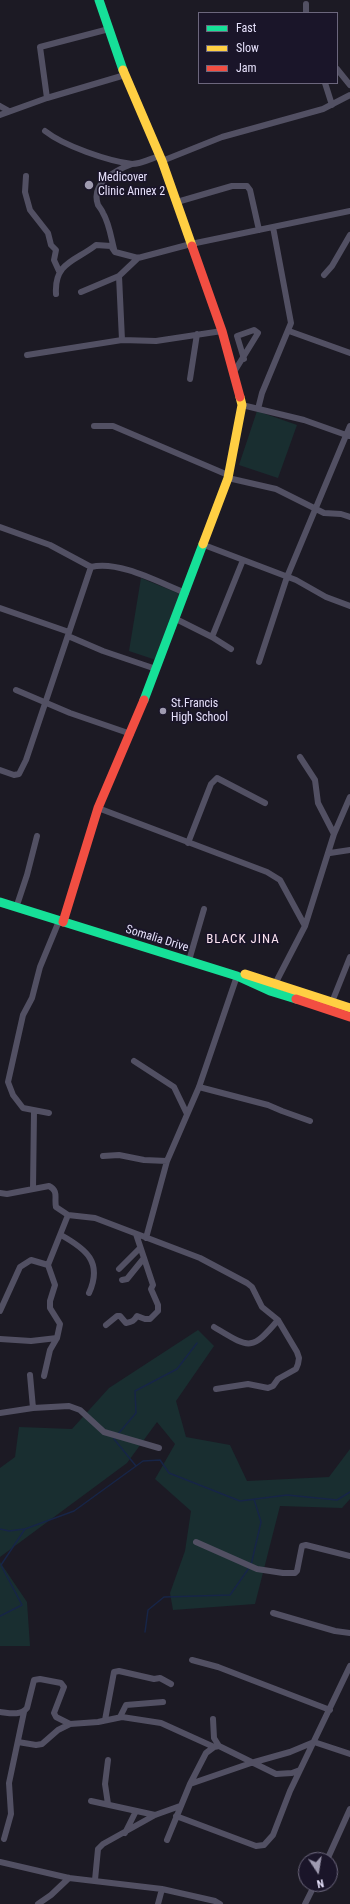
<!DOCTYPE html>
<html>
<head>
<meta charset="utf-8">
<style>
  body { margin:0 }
  #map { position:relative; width:350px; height:1904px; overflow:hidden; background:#1c1a24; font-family:"Roboto Condensed",sans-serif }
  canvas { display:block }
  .legend { position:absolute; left:198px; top:12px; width:140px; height:72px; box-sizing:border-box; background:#1a1529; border:1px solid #6c677d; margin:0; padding:5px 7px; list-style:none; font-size:12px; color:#e6e1fb }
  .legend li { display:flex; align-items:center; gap:8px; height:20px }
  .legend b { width:20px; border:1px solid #6c677d }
  .north { position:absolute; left:298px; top:1852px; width:40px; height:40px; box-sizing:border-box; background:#1a1529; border:1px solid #6c677d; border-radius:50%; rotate:168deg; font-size:11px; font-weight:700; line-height:16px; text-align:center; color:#e6e1fb }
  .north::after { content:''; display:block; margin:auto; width:14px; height:18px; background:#9f9bb0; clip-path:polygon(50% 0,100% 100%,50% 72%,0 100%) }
</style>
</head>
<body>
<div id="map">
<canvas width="350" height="1904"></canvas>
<ul class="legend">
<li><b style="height:5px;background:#16e098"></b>Fast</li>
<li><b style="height:5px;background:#ffcf43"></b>Slow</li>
<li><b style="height:5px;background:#f24e42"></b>Jam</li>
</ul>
<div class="north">N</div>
</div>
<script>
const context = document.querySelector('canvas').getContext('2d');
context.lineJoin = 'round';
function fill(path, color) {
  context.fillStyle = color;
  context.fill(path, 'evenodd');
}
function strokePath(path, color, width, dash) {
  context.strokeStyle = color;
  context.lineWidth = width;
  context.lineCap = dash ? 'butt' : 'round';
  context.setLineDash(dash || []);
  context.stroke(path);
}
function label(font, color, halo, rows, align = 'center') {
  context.font = font + ' "Roboto Condensed",sans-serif';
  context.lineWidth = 3.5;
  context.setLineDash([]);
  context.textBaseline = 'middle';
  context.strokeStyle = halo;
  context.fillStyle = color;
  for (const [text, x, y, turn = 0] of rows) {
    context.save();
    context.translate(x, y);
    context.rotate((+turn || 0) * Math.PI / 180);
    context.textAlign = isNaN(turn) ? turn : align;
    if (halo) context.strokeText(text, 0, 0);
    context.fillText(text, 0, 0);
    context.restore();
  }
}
const green = new Path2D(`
  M 257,411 L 297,425 L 278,478 L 239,465 Z
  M 141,578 L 180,594 L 156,660 L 129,651 Z
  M 198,1330 L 214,1346 L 176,1401 L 186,1437 L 230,1445 L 247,1481 L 329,1477 L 350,1449 L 350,1499 L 342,1508 L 280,1506 L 255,1604 L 173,1610 L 170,1593 L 185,1551 L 191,1511 L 155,1479 L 175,1444 L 157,1422 L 127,1463 L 0,1557 L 0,1468 L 15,1457 L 19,1427 L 72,1429 L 109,1388 Z
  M 0,1562 L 27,1602 L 30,1646 L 0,1646 Z`);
const stream = new Path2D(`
  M 118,1434 L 136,1413 L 135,1391 L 177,1369 L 197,1343
  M 115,1437 L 114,1439 L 136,1466
  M 0,1529 L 9,1531 L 24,1529
  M 251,1565 L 261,1522 L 254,1499
  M 0,1616 L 22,1605 L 1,1565 L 25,1529 L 74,1511 L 143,1461 L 160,1460 L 169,1473 L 240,1501 L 287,1495 L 337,1500 L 350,1492
  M 145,1632 L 148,1610 L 164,1597 L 230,1595 L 249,1568`);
const street = new Path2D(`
  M 306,4 L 306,13
  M 337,69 L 350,85
  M 325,83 L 332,105
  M 47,98 L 40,47 L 109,29
  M 0,106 L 9,111
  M 0,115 L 47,98 L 125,75
  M 45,131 C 64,146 108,161 132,164 C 141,164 150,159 159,156
  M 162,161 L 222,137 L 323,109 L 350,95
  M 26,176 L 25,192 L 30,210 L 48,233 L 51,245 L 56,250 L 54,260 L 59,271
  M 177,202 L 232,186 L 247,186 L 250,190 L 259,230
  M 114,249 C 111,237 109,223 103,213 C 102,210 100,208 98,205 C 90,183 116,170 132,164
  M 324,275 L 332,266 L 350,235
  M 119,276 L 122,340
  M 81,292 L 119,276 L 138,258
  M 56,294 C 54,262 76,261 96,245 L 111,246 L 115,252 L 138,258 L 191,244 L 350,211
  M 289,331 L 350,353
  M 27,355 L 122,340 L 156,341 L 222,331
  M 234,372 L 258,333 L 254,330 L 237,336 L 244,359
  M 190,379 L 197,334
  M 242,405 L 304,420 L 349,436
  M 258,409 L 262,393 L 291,323 L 273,227
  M 94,426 L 113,426 L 228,475
  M 228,478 L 276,489 L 324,513 L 341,514 L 350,517
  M 0,527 L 50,545 L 91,567 C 119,560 160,583 186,593
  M 204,545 L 296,580 L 326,597 L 350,606
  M 0,608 L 69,632
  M 176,619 L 212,637 L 231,649
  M 68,636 L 103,651 L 156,669
  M 212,637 L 243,560
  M 259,662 L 287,577 L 350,426
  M 16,690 L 70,713 L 131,734
  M 300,757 L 315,780 L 318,803 L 334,834
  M 0,770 L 14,775 L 19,774 L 26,760 L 91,567
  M 98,808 L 267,872 L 280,880 L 305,926
  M 188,843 L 211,784 L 217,778 L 265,803
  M 330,853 L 350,850
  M 18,902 L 27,875 L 37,836
  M 190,957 L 204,909
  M 275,984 L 305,926 L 334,834 L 350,797
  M 332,1002 L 350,957
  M 134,1061 L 174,1087 L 187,1114
  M 199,1087 L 268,1105 L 282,1111 L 310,1121
  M 49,1113 L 23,1108 L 13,1095 L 8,1082 L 23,1015 L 32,998 L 40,967 L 59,921
  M 103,1156 L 119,1155 L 144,1160 L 167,1161
  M 33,1189 L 34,1111
  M 0,1193 L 7,1194 L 49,1186 C 59,1191 54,1198 56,1207 L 68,1215 L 95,1218 L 200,1258 L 247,1283 L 252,1287 L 262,1307 L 278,1320 L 297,1352 L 299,1358 L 298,1364 L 296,1369 L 278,1379 L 273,1386 L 268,1388 L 248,1384 L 216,1389
  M 61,1235 C 86,1249 103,1262 89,1293
  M 146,1238 L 167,1161 L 199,1087 L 237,976
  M 119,1269 L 140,1248
  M 122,1280 L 127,1279 L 144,1258
  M 0,1311 L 20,1267 L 31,1260 L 48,1265
  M 106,1325 L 117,1316 L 120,1316 L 126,1323 C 132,1322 134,1321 137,1316 L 145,1319 L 150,1319 L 158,1311 L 158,1305 L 151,1289 L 153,1285 L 136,1234
  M 214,1327 C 249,1348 251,1352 278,1320
  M 0,1339 L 31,1341 L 57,1338
  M 44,1376 L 50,1350 L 57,1338 L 60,1324 L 50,1308 L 50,1301 L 55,1285 L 48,1265 L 68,1215
  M 33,1408 L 69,1406 L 80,1410 L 104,1432 L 159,1448
  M 0,1413 L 33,1408 L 30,1375
  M 196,1542 L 257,1569 L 283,1573 L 295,1573 L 297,1571 L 302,1546 L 306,1545 L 350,1556
  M 273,1613 L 335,1631 L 350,1633
  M 192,1660 L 218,1667 L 330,1710
  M 0,1712 C 9,1713 21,1716 27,1708 L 34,1680 L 40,1679 L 61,1683 L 64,1687 L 54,1713 L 56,1717 L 70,1724
  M 120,1717 L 126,1705 L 163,1702
  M 213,1719 L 214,1738 L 219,1746
  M 105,1720 L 114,1672 L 119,1671 L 154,1679 L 160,1678 L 171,1684
  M 18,1742 L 36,1745 L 42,1744 L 58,1730 L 70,1724 L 98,1722 L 122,1717 L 161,1723 L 214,1747
  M 108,1760 L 105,1784 L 108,1804
  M 190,1784 L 251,1763 L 290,1752 L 314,1742 L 350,1754
  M 91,1801 L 155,1815
  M 176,1816 L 256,1846 L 264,1845 L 273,1835 L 290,1791 L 350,1666
  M 125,1833 L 136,1811
  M 4,1839 L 11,1814 L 9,1783 L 24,1712
  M 167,1840 L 190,1784 L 206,1753 L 214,1747 L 219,1746 L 276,1774 L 292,1773 L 300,1770
  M 327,1860 L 350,1809
  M 0,1862 L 69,1878 L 162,1889 L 215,1901 L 220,1904
  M 95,1880 L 98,1849 L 103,1844 L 155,1815 L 180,1806
  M 38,1904 L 51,1895 L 69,1878
  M 158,1904 L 162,1889
  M 305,1904 L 315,1884`);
const fast = new Path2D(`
  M 99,0 L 123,70
  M 144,700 L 203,544
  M 0,902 L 237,976 L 270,991 L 296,999`);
const slow = new Path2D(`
  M 123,70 L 162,161 L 192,246
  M 203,544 L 228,478 L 242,405 L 240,397
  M 245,974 L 350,1008`);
const jam = new Path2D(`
  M 192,246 L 222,331 L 240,397
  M 63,922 L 98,808 L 144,700
  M 296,999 L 350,1017`);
const markers = [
  [89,185,5,"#9f9bb0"],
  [163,711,4,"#9f9bb0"]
];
const poiNames = [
  ["Medicover",98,178],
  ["Clinic Annex 2",98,192],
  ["St.Francis",171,704],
  ["High School",171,718]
];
const streetNames = [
  ["Somalia Drive",157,939,17]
];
const neighbourhoodNames = [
  ["BLACK JINA",243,940]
];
fill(green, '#192e30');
strokePath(stream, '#172547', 1.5);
strokePath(street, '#525063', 6);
strokePath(fast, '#16e098', 9);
strokePath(slow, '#ffcf43', 9);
strokePath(jam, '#f24e42', 9);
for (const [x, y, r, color] of markers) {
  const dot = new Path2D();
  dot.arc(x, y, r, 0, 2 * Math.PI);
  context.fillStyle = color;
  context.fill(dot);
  strokePath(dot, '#1a1529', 1.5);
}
label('12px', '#e6e1fb', '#1a1529', poiNames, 'left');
label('12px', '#e6e1fb', '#1a1529', streetNames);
context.letterSpacing = '1px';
label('13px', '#fbe3f0', '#1a1529', neighbourhoodNames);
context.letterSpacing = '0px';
</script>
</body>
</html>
